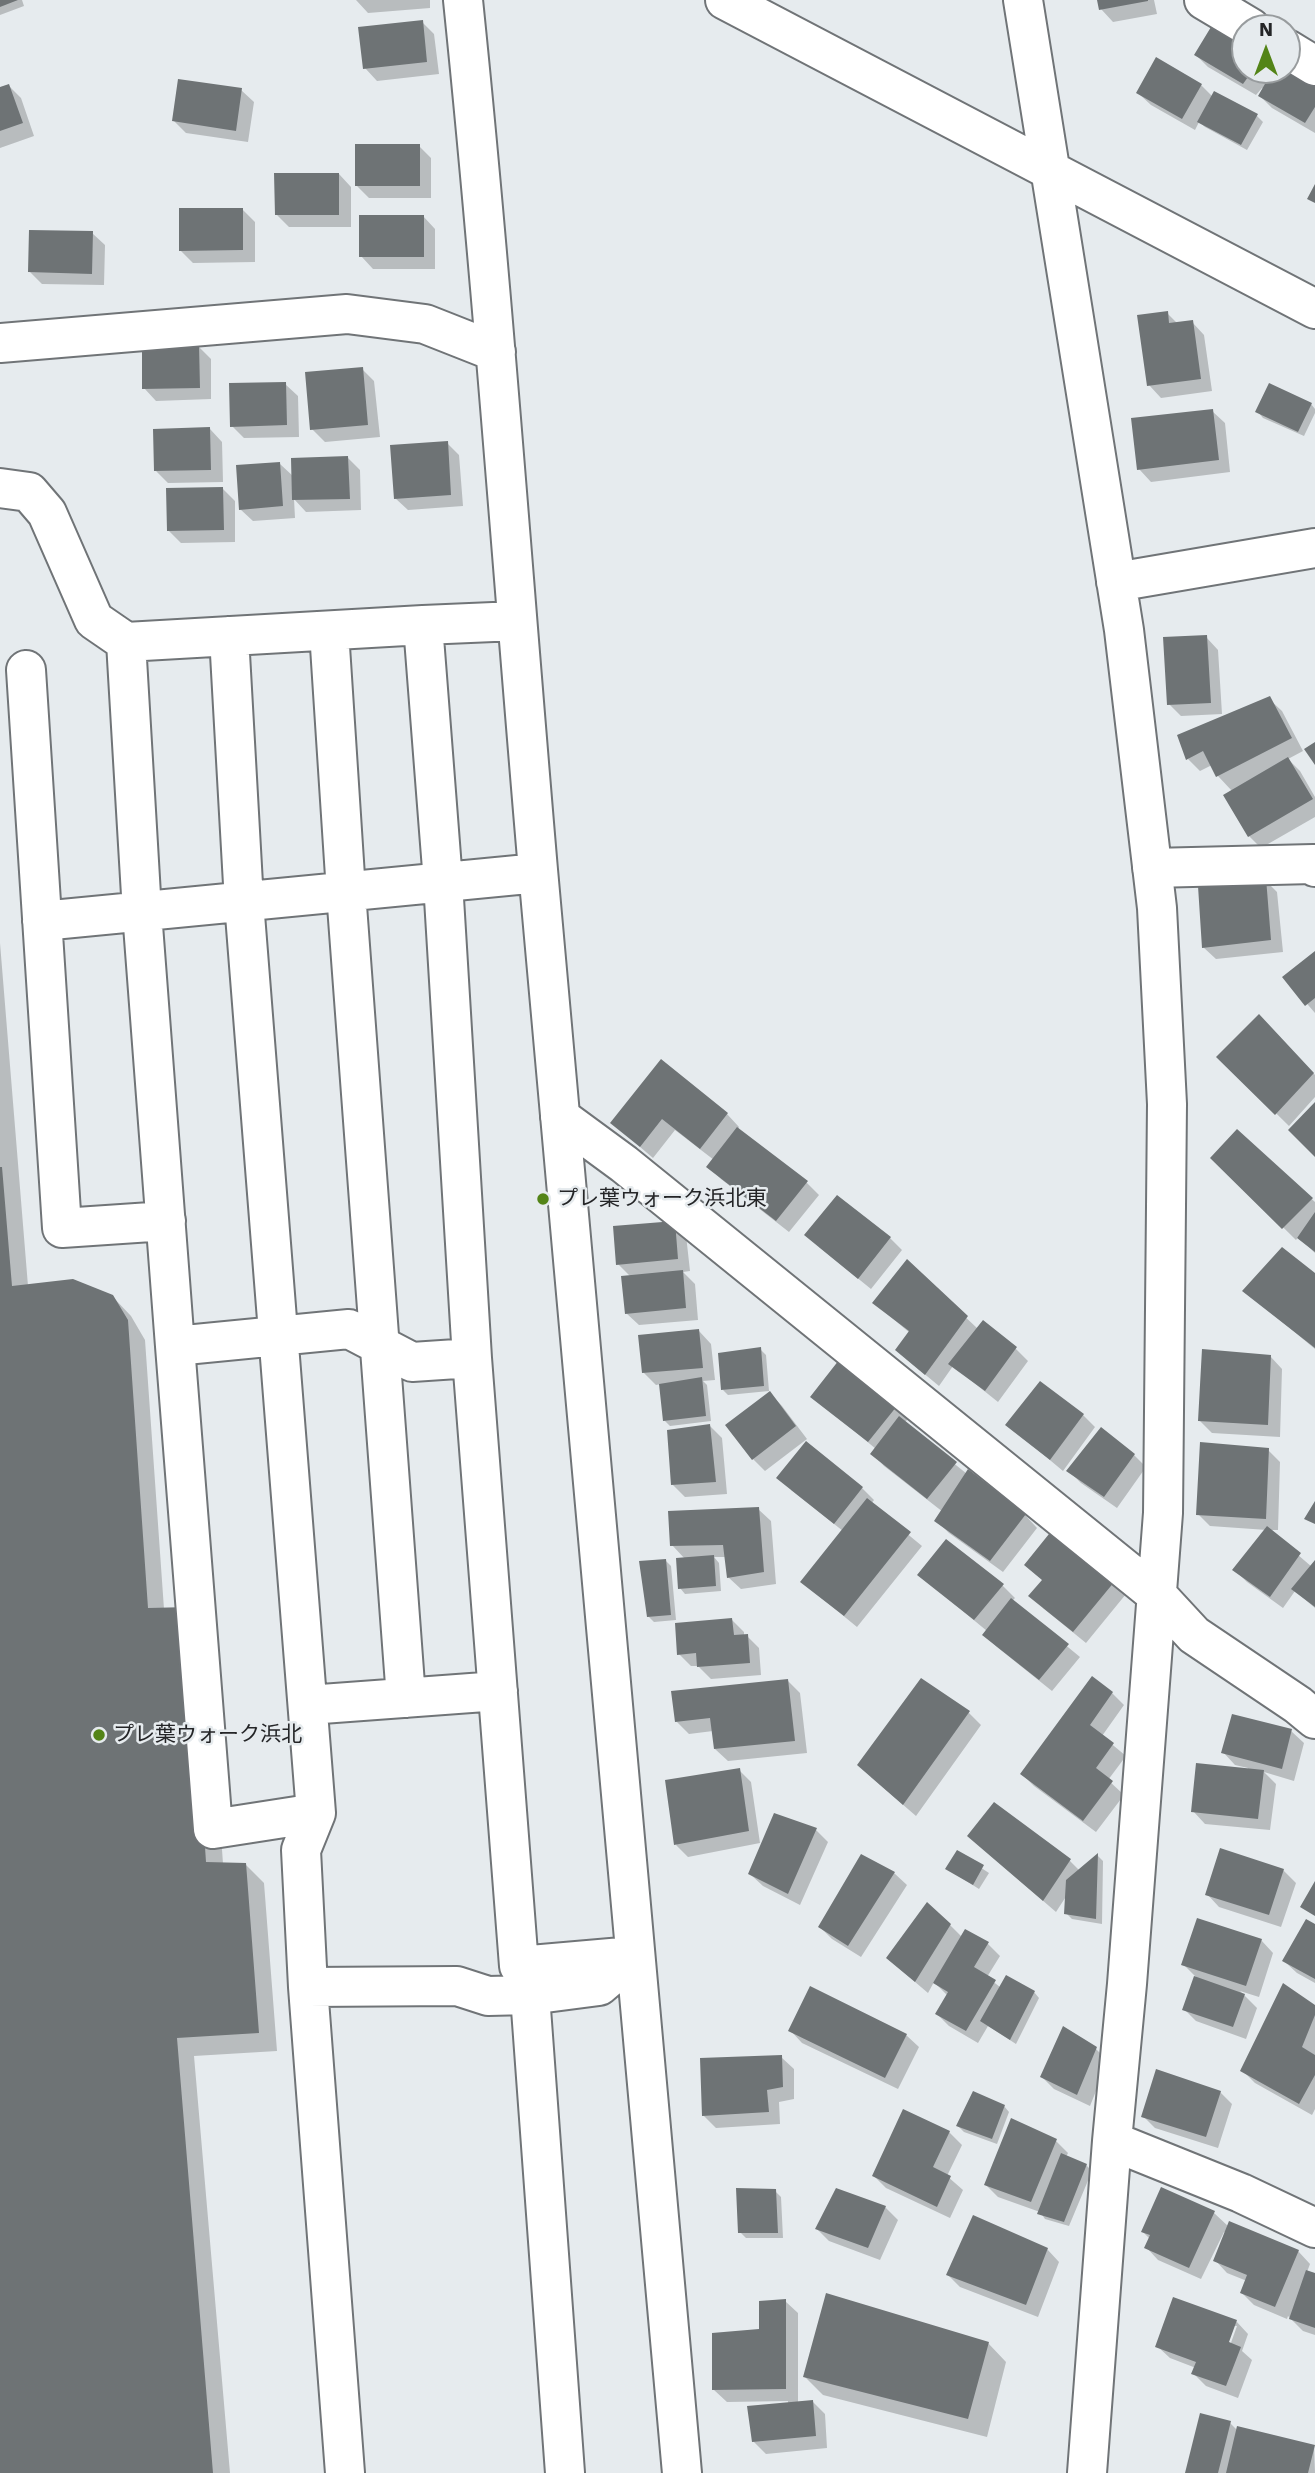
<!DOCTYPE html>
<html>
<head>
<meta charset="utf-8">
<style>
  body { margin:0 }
  #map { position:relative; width:1315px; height:2473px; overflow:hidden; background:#e6ebee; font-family:"Work Sans",sans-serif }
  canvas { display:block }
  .north { position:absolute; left:1231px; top:14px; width:70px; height:70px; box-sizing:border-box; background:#e6ebee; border:2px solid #989c9e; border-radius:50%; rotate:0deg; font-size:19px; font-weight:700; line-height:28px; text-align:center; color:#242527 }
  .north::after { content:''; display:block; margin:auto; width:24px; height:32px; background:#538417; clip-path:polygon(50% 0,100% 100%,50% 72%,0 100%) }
</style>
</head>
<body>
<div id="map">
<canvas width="1315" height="2473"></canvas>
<div class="north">N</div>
</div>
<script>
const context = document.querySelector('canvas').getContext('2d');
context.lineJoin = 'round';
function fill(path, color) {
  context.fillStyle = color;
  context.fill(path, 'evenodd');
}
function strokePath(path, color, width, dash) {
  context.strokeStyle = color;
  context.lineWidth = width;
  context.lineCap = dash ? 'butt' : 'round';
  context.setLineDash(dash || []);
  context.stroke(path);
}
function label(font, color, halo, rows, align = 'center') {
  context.font = font + ' "Work Sans","Noto Sans JP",sans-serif';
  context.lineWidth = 5;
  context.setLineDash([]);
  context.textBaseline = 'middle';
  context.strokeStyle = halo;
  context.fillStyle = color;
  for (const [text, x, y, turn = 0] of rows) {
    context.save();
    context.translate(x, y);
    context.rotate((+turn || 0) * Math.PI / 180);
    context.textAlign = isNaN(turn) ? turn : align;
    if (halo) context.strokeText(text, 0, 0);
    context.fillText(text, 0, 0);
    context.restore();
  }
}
const shadow = new Path2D(`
  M 0,0 L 22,0 L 24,6 L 0,15 Z
  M 356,0 L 430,0 L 430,8 L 368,13 Z
  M 1099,0 L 1154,0 L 1157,14 L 1113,22 L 1101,9 Z
  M 422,22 L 434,34 L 439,74 L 377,81 L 365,68 Z
  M 1245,49 L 1245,70 L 1272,70 L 1274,72 L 1275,70 L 1315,84 L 1315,133 L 1272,108 L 1260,96 L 1264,89 L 1262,88 L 1256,95 L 1208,67 L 1196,55 Z
  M 1201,85 L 1213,97 L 1214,93 L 1257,116 L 1263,122 L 1247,150 L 1205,127 L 1199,122 L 1195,130 L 1151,105 L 1138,93 Z
  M 9,86 L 21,98 L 34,136 L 0,148 L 0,89 Z
  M 241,90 L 254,102 L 248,142 L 186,133 L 174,121 Z
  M 419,146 L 431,158 L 431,198 L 369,198 L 357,186 Z
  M 339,174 L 351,187 L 351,227 L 289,227 L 277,215 Z
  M 242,209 L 255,222 L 255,262 L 193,263 L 180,250 Z
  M 423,216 L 435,229 L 435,269 L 373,269 L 361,256 Z
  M 92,233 L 105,245 L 104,285 L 42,284 L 30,272 Z
  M 1167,313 L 1178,324 L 1192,322 L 1204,335 L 1212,391 L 1161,398 L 1149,385 Z
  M 198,346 L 211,359 L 211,399 L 156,401 L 144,388 Z
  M 362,369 L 374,381 L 380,437 L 325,442 L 312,429 Z
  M 285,384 L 298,396 L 299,437 L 244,438 L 232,426 Z
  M 1311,404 L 1315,409 L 1315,413 L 1304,436 L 1263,418 L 1258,412 Z
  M 1212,411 L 1225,423 L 1230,472 L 1151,482 L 1139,469 Z
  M 210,429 L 222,442 L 223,482 L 168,483 L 156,471 Z
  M 447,443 L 459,455 L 463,506 L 408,510 L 395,498 Z
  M 348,458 L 360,470 L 361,510 L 306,512 L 294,499 L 295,518 L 253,521 L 240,509 L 280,464 L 294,477 Z
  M 223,489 L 235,501 L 235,542 L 181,543 L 168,530 Z
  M 1206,637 L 1218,650 L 1222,714 L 1181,716 L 1169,704 Z
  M 1269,699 L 1282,711 L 1303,751 L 1288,759 L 1300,771 L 1315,797 L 1315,817 L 1261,848 L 1249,836 L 1232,791 L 1218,776 L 1212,765 L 1200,771 L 1188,759 Z
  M 1265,880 L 1277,892 L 1283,952 L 1216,959 L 1203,947 Z
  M 0,943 L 28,1286 L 112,1296 L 131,1316 L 145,1340 L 164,1609 L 207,1627 L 223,1864 L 245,1864 L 264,1883 L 277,2051 L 194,2056 L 230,2473 L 0,2473 Z
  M 1315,953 L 1315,1013 L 1284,977 Z
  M 1272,1029 L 1315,1075 L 1315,1097 L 1289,1126 L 1219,1057 Z
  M 661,1061 L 727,1114 L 739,1127 L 738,1129 L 806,1182 L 819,1195 L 789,1232 L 721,1179 L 709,1166 L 714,1160 L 675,1130 L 653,1158 L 612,1123 Z
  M 1237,1131 L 1315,1202 L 1315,1253 L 1298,1237 L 1296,1240 L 1213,1158 Z
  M 674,1223 L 686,1235 L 690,1271 L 683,1272 L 695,1284 L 698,1320 L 639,1325 L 626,1313 L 631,1277 L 618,1264 Z
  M 890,1238 L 902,1250 L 871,1289 L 819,1247 Z
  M 907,1262 L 978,1329 L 1015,1348 L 1028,1361 L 998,1402 L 953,1366 L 939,1386 L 910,1362 L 910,1333 L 874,1303 Z
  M 1315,1275 L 1315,1349 L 1245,1291 Z
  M 699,1331 L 711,1344 L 715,1380 L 703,1381 L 707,1385 L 711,1421 L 670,1426 L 664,1420 L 661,1384 L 656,1385 L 643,1372 Z
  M 760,1349 L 766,1355 L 769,1391 L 728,1395 L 723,1390 Z
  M 1270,1356 L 1282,1369 L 1280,1437 L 1212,1433 L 1200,1421 Z
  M 770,1393 L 782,1406 L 807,1439 L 765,1471 L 753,1459 Z
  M 812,1396 L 895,1407 L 908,1419 L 904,1423 L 967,1474 L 1025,1515 L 1037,1528 L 1003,1572 L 949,1533 L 937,1521 L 943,1512 L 884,1466 L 872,1453 L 876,1449 Z
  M 1083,1415 L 1095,1427 L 1063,1471 L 1008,1425 Z
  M 710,1426 L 722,1438 L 727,1494 L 685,1497 L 672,1484 Z
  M 1268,1450 L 1280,1462 L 1278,1530 L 1269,1530 L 1312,1567 L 1315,1563 L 1315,1608 L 1295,1591 L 1283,1608 L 1247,1582 L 1235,1570 L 1267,1530 L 1210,1526 L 1198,1514 Z
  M 1134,1455 L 1146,1467 L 1117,1508 L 1081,1483 L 1069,1471 Z
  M 862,1488 L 874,1500 L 871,1504 L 922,1546 L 857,1627 L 802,1582 L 843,1531 L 791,1490 Z
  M 758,1509 L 771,1521 L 776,1584 L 741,1589 L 728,1577 L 726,1557 L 714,1557 L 719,1563 L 721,1591 L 685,1594 L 680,1588 L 685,1559 L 672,1545 Z
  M 665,1560 L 671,1566 L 676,1620 L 654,1622 L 648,1616 Z
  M 919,1575 L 1002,1585 L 1015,1598 L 1012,1601 L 1080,1657 L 1052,1691 L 997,1647 L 984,1635 L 987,1631 Z
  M 1114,1582 L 1126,1594 L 1086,1643 L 1043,1608 Z
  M 732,1620 L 744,1632 L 744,1636 L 747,1636 L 759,1648 L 761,1675 L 711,1679 L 698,1666 L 691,1666 L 679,1654 Z
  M 788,1681 L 800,1693 L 807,1753 L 728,1761 L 715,1749 L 713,1731 L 689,1734 L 676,1721 Z
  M 1112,1693 L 1124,1705 L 1102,1736 L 1126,1756 L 1108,1780 L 1124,1795 L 1096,1832 L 1034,1786 L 1022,1774 Z
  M 968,1712 L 981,1725 L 916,1816 L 871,1777 Z
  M 1291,1731 L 1304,1743 L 1294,1781 L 1264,1772 L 1276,1784 L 1270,1830 L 1205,1824 L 1193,1811 L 1247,1770 L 1248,1768 L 1235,1765 L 1223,1752 Z
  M 739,1770 L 751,1782 L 760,1843 L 688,1857 L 676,1845 Z
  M 816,1830 L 828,1842 L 800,1905 L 763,1886 L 750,1874 Z
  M 982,1848 L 1070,1861 L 1080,1871 L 1097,1855 L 1103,1861 L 1102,1924 L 1072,1919 L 1066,1913 L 1067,1895 L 1056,1912 Z
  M 957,1852 L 989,1873 L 979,1889 L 947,1869 Z
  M 1283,1870 L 1296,1883 L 1281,1927 L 1219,1907 L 1207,1894 Z
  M 894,1873 L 907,1885 L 861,1957 L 832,1939 L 820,1927 Z
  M 950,1925 L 962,1937 L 988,1944 L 1000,1956 L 987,1977 L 1000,1987 L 1034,1992 L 1039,1998 L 1016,2044 L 988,2026 L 978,2043 L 949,2026 L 937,2014 L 948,1996 L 934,1982 L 928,1993 L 901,1970 Z
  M 1315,1926 L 1315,1983 L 1297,1973 L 1284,1961 Z
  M 1261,1940 L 1273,1953 L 1259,1997 L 1240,1991 L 1257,2008 L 1246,2039 L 1196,2021 L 1184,2009 L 1196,1977 L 1183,1964 Z
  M 1315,2007 L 1315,2109 L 1312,2115 L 1255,2083 L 1242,2070 Z
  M 790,2030 L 906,2035 L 919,2047 L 898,2089 L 802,2043 Z
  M 1096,2049 L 1108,2061 L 1090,2106 L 1054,2089 L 1042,2077 Z
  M 781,2057 L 794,2069 L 794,2099 L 779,2102 L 780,2124 L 716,2128 L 703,2115 Z
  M 1220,2092 L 1232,2104 L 1218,2148 L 1155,2128 L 1143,2116 Z
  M 1004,2106 L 1009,2112 L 997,2144 L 964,2132 L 958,2126 Z
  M 949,2132 L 962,2145 L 947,2176 L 963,2190 L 950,2218 L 886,2188 L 874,2176 Z
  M 1056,2141 L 1068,2153 L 1066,2157 L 1086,2165 L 1092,2171 L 1069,2226 L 1045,2219 L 1040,2212 L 998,2197 L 986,2185 Z
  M 1162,2189 L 1214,2213 L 1229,2227 L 1298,2251 L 1310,2264 L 1307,2272 L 1315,2274 L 1315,2335 L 1303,2331 L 1288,2316 L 1287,2319 L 1254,2305 L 1242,2293 L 1247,2281 L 1227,2273 L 1215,2260 L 1226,2233 L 1224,2232 L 1201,2279 L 1158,2260 L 1146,2247 L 1150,2239 L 1143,2232 Z
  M 775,2191 L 781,2197 L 783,2238 L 746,2238 L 740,2232 Z
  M 885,2207 L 898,2220 L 880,2260 L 829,2241 L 817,2229 Z
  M 1047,2249 L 1059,2262 L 1038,2317 L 960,2287 L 948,2275 Z
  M 785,2301 L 798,2313 L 798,2403 L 813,2402 L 825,2414 L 827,2448 L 766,2454 L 753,2441 L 788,2404 L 788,2401 L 727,2402 L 714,2390 Z
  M 1236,2321 L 1248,2334 L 1242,2351 L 1252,2360 L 1238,2398 L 1206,2386 L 1194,2374 L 1196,2368 L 1170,2358 L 1157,2346 ZM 1233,2326 L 1237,2326 L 1228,2351 L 1224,2350 Z
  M 988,2343 L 1006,2362 L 987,2437 L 823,2395 L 804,2376 Z
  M 1230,2423 L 1238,2431 L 1314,2446 L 1315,2473 L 1187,2473 Z`);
const building = new Path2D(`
  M 0,0 L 18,0 L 0,7 Z
  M 1097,0 L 1148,0 L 1148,1 L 1099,10 Z
  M 423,20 L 427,62 L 363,69 L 358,27 Z
  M 1211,27 L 1245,47 L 1245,70 L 1253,70 L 1243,84 L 1194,55 Z
  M 1156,57 L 1202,84 L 1182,119 L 1136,93 Z
  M 1273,70 L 1287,70 L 1315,82 L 1315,107 L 1305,123 L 1258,96 Z
  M 178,79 L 242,88 L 236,131 L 172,121 Z
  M 9,84 L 23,123 L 0,131 L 0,87 Z
  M 1214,91 L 1258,114 L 1241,145 L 1197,122 Z
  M 355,144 L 420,144 L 420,186 L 355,186 Z
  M 274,173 L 339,173 L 339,215 L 275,215 Z
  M 1315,184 L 1315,203 L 1307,199 Z
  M 179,208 L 243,208 L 243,250 L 179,251 Z
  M 359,215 L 424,215 L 424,257 L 359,257 Z
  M 29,230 L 93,231 L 92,274 L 28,272 Z
  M 1168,311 L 1169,323 L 1193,320 L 1201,379 L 1147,386 L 1137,315 Z
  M 199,344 L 200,388 L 142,389 L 142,346 Z
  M 363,367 L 368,425 L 310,430 L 305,372 Z
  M 286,382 L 287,425 L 230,427 L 229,383 Z
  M 1269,383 L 1312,403 L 1298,432 L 1255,412 Z
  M 1213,409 L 1219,460 L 1137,470 L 1131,418 Z
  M 210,427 L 211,470 L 154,471 L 153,429 Z
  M 448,441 L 451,495 L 394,499 L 390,445 Z
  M 348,456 L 350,499 L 292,500 L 291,458 Z
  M 280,462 L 283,506 L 239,510 L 236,465 Z
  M 223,487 L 224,530 L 167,531 L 166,488 Z
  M 1207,635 L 1211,703 L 1167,705 L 1163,637 Z
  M 1270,696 L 1292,738 L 1216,777 L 1203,751 L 1186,760 L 1177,735 Z
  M 1315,742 L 1315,765 L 1304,749 Z
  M 1288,757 L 1313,799 L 1248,837 L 1223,795 Z
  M 1266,878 L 1271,940 L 1202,948 L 1198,886 Z
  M 1315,951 L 1315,998 L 1305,1006 L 1282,977 Z
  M 1259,1014 L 1314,1073 L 1275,1115 L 1216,1057 Z
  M 661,1059 L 728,1113 L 700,1149 L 662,1119 L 640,1147 L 610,1123 Z
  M 1315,1102 L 1315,1157 L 1288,1130 Z
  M 737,1127 L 808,1181 L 776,1221 L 706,1167 Z
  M 1237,1129 L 1313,1198 L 1282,1229 L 1210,1158 Z
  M 0,1167 L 2,1167 L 12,1286 L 73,1279 L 113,1295 L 128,1320 L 148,1608 L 189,1607 L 206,1862 L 246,1863 L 259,2033 L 177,2038 L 213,2473 L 0,2473 Z
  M 837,1195 L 891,1237 L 858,1279 L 804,1235 Z
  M 1315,1212 L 1315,1252 L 1297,1238 Z
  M 675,1221 L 678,1259 L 616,1265 L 613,1226 Z
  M 1282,1247 L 1315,1273 L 1315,1348 L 1242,1291 Z
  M 907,1259 L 968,1316 L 925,1375 L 895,1350 L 909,1331 L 872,1303 Z
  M 683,1270 L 686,1308 L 625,1314 L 621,1276 Z
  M 983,1320 L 1017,1347 L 985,1391 L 948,1364 Z
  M 699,1329 L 703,1368 L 642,1373 L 638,1335 Z
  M 761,1347 L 764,1386 L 721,1390 L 718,1353 Z
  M 1202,1349 L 1271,1355 L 1268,1425 L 1198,1421 Z
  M 839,1360 L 897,1406 L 868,1442 L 810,1397 Z
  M 702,1377 L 706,1416 L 663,1421 L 659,1384 Z
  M 1040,1381 L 1084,1414 L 1050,1460 L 1005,1425 Z
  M 770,1391 L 796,1426 L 752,1460 L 725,1425 Z
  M 899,1416 L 957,1462 L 927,1499 L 870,1454 Z
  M 710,1424 L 716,1482 L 671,1485 L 667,1430 Z
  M 1101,1427 L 1135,1454 L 1104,1497 L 1066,1471 Z
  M 806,1441 L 863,1487 L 834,1524 L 776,1478 Z
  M 1200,1442 L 1269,1448 L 1266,1519 L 1196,1515 Z
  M 968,1469 L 1026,1514 L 990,1561 L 934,1521 Z
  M 867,1498 L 911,1532 L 844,1616 L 800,1582 Z
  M 1315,1501 L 1315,1524 L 1304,1519 Z
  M 759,1507 L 764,1572 L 727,1578 L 723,1545 L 670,1546 L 668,1511 Z
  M 1267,1526 L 1301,1553 L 1270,1597 L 1232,1570 Z
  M 1053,1529 L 1115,1581 L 1073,1632 L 1028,1596 L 1042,1580 L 1024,1565 Z
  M 946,1539 L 1004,1584 L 974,1620 L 917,1575 Z
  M 714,1555 L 716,1586 L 678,1589 L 676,1558 Z
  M 666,1559 L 671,1615 L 647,1617 L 639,1561 Z
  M 1315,1560 L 1315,1607 L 1291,1589 Z
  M 1011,1598 L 1069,1644 L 1039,1680 L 982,1635 Z
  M 732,1618 L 734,1635 L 748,1634 L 750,1663 L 697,1667 L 696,1653 L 677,1655 L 675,1623 Z
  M 1092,1676 L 1113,1692 L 1090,1725 L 1114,1743 L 1096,1768 L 1113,1781 L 1083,1821 L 1020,1774 Z
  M 921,1678 L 970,1711 L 903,1805 L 857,1765 Z
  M 788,1679 L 795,1741 L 714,1749 L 710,1718 L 675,1722 L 671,1691 Z
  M 1232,1714 L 1292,1729 L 1282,1769 L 1221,1753 Z
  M 1196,1763 L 1264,1770 L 1258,1819 L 1191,1812 Z
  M 740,1768 L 749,1831 L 674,1845 L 665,1780 Z
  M 994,1802 L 1071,1859 L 1043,1901 L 967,1836 Z
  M 774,1813 L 817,1828 L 788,1894 L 748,1874 Z
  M 1220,1848 L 1284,1869 L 1269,1915 L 1205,1895 Z
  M 957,1850 L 984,1865 L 973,1885 L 945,1869 Z
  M 1098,1853 L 1096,1919 L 1064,1914 L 1066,1880 Z
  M 861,1854 L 895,1872 L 848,1946 L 818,1927 Z
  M 1315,1881 L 1315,1916 L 1300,1907 Z
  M 927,1902 L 951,1924 L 915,1982 L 886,1958 Z
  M 1197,1918 L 1262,1939 L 1246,1986 L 1181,1965 Z
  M 1306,1919 L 1315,1924 L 1315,1979 L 1282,1961 Z
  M 965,1929 L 989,1942 L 974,1967 L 996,1980 L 966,2031 L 935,2014 L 948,1992 L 933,1983 Z
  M 1006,1975 L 1035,1991 L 1010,2040 L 980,2021 Z
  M 1194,1976 L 1245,1994 L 1233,2027 L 1182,2010 Z
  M 1283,1983 L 1315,2005 L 1315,2015 L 1302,2047 L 1315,2055 L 1315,2075 L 1299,2104 L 1240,2071 Z
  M 810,1986 L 907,2034 L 885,2078 L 788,2031 Z
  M 1063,2026 L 1097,2047 L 1077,2095 L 1040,2077 Z
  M 782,2055 L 783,2087 L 767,2090 L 769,2112 L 702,2116 L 700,2058 Z
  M 1156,2069 L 1221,2091 L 1206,2137 L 1141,2117 Z
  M 973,2091 L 1005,2105 L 992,2139 L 956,2126 Z
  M 903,2109 L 950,2131 L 933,2167 L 951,2176 L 937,2207 L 872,2176 Z
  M 1011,2118 L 1057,2139 L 1031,2202 L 984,2185 Z
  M 1061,2153 L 1087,2164 L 1064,2222 L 1037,2214 Z
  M 1161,2187 L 1215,2211 L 1189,2268 L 1144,2248 L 1150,2235 L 1141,2232 Z
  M 736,2188 L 776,2189 L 778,2233 L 738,2233 Z
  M 836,2188 L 886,2206 L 868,2248 L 815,2229 Z
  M 973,2215 L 1048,2248 L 1026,2305 L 946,2275 Z
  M 1229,2221 L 1299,2250 L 1275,2307 L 1240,2293 L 1247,2275 L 1213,2261 Z
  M 1306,2270 L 1315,2273 L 1315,2328 L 1289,2319 Z
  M 826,2293 L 989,2342 L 968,2419 L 803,2377 Z
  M 1173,2297 L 1237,2320 L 1229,2342 L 1241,2347 L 1226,2386 L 1191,2374 L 1196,2362 L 1155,2347 Z
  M 786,2299 L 786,2389 L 712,2390 L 712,2333 L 759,2329 L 759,2301 Z
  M 813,2400 L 816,2436 L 752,2442 L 747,2406 Z
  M 1200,2413 L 1231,2421 L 1218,2473 L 1185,2473 Z
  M 1237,2426 L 1315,2445 L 1308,2473 L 1226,2473 Z`);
const minor = new Path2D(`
  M 463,0 C 493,290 513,580 538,870 C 584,1405 633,1939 682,2473
  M 725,0 C 921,104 1119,205 1315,309
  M 1023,0 L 1124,630 L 1157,908 L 1167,1104 L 1163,1513 L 1127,1984 L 1112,2141 L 1087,2473
  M 1204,0 L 1251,28
  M 1287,49 L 1315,66
  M 0,343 L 347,314 L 425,324 L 496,352
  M 0,488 L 29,492 L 47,513 L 94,620 L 126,642 L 423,625 L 443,882 L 472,1358
  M 1116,582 L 1315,548
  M 423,625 L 517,621
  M 329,631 L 346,892 L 406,1698
  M 229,636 L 244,902 L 316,1813 L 301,1850 L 308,1987
  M 126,642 L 142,912 L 175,1346
  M 26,670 L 62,1228 L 166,1221
  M 1152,868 L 1313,864 L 1315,867
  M 42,921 L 538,873
  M 560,1117 L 624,1164 L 1157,1595 L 1194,1635 L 1298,1705 L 1315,1719
  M 308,1705 L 498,1691
  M 316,1813 L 213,1829 L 175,1346 L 349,1329 L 412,1362 L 472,1358 L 519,1966 L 634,1956
  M 530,1995 L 599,1986 L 634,1956
  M 1112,2141 L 1241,2193 L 1315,2228
  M 345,2473 L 308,1987 L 457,1986 L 488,1996 L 530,1995 L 565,2473`);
const markers = [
  [543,1199,7,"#538417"],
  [99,1735,7,"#538417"]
];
const poiNames = [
  ["プレ葉ウォーク浜北東",557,1199],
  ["プレ葉ウォーク浜北",113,1735]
];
fill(shadow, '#0003');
fill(building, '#6e7375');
strokePath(minor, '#707477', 42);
strokePath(minor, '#fff', 38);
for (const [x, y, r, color] of markers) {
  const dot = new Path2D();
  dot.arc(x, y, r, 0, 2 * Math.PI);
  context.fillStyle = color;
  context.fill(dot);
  strokePath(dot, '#e6ebee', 2.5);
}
label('21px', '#242527', '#e6ebee', poiNames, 'left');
</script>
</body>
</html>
